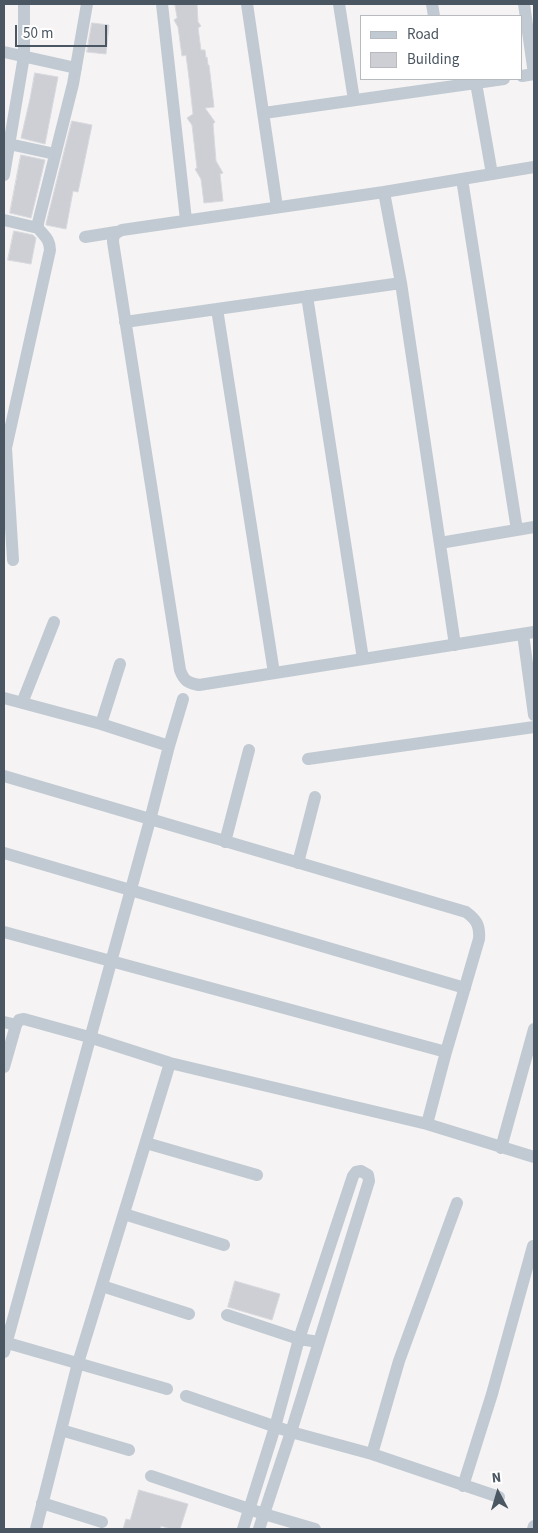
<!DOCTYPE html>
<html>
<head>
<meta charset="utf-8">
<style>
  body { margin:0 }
  #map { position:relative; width:538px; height:1533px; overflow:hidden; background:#f5f3f3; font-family:"Source Sans 3",sans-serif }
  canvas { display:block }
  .frame { position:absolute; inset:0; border:5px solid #4a5661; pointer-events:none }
  .legend { position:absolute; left:360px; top:15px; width:162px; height:65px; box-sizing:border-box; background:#fff; border:1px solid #b7bbc0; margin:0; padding:6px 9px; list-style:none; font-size:15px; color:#4a5661 }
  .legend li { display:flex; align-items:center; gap:10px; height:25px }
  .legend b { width:25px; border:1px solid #b7bbc0 }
  .north { position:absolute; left:473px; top:1468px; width:50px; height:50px; -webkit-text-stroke:4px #fff; paint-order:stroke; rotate:354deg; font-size:14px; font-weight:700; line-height:20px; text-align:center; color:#4a5661 }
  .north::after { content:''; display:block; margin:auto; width:18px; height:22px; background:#4a5661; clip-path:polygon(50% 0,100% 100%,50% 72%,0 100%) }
  .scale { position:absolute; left:15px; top:25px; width:92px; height:22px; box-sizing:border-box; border:2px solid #4a5661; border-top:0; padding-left:6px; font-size:15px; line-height:18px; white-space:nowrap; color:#4a5661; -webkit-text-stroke:4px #fff; paint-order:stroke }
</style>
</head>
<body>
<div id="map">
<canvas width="538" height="1533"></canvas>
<div class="frame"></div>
<ul class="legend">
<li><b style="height:6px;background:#c1cad2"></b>Road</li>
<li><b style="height:14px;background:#cdcfd5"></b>Building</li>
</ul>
<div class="north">N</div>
<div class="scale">50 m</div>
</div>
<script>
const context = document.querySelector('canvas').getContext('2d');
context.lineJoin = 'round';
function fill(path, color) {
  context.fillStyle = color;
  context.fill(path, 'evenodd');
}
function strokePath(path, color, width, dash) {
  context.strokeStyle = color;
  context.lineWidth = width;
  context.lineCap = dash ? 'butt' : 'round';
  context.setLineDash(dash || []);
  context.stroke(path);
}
const building = new Path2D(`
  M 175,4 L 197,4 L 198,22 L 201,26 L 198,28 L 201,50 L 205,50 L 206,58 L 207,57 L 208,65 L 209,65 L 214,107 L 205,108 L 215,122 L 213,124 L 216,161 L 223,173 L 220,174 L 223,201 L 204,203 L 201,179 L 195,169 L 197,168 L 192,125 L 187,118 L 193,114 L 189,78 L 186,55 L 182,56 L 178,27 L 174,20 L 177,18 Z
  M 92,23 L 109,25 L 106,54 L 87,52 Z
  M 35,73 L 58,77 L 45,144 L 21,138 L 30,99 Z
  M 72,121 L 92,125 L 78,192 L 73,191 L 66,229 L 46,225 L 46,224 Z
  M 21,155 L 45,160 L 31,218 L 10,213 Z
  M 14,231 L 33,235 L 36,238 L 31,264 L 8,260 Z
  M 235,1281 L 280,1294 L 272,1320 L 228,1307 Z
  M 139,1490 L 188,1504 L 180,1529 L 171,1529 L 161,1526 L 160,1529 L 123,1529 L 126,1519 L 130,1520 Z`);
const minor = new Path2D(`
  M 162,4 L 186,220
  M 247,4 L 277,207
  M 339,4 L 354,100
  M 432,4 L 434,16
  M 524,4 L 534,74
  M 4,52 L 76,68
  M 522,76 L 534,74
  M 476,83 L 492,174
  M 264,113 L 504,79
  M 9,144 L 55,154
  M 534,167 L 384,192 L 122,230 C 115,233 113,235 113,242 L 180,670 C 184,681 188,683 199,685 L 534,632
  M 4,175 L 24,56 L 24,4
  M 462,179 L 517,530
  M 384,192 L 401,283 L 455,645
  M 4,220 L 38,228
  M 85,237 L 116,232
  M 307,296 L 363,659
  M 217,309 L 274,673
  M 125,322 L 401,283
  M 4,444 L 6,448 L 13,560
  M 6,448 L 50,250 C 50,239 44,236 38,228 L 38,223 L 73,84 L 87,4
  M 440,543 L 534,527
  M 523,634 L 534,715
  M 4,698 L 101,724 L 169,746 L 150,820 L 4,1352
  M 22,703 L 54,622
  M 101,724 L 120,664
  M 169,746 L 183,699
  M 308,759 L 534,727
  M 4,776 L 466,912 C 477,920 480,926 479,939 L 446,1052 L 427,1124
  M 225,842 L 249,750
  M 4,853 L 465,988
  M 298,863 L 315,797
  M 4,932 L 446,1052
  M 4,1022 L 16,1025
  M 4,1067 L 16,1025 L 19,1020 L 24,1019 L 89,1037 L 170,1063 L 427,1124 L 534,1157
  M 146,1143 L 257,1175
  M 501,1148 L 534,1029
  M 124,1214 L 224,1245
  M 102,1286 L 189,1314
  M 227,1315 L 299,1339 L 319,1342
  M 4,1342 L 167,1389
  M 186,1396 L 291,1432 L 372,1454 L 499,1497
  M 61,1430 L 129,1450
  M 372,1454 L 399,1361 L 457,1203
  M 151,1476 L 264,1514 L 315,1529
  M 463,1486 L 492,1394 L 533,1246
  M 42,1503 L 102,1522
  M 36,1529 L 78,1363 L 170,1063
  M 243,1529 L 275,1427 L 299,1339 L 353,1176 L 356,1172 L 361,1171 L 368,1175 L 369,1181 L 291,1432 L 259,1529
  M 533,1529 L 534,1526`);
fill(building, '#cdcfd5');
strokePath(building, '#d7d9de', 1);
strokePath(minor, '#c1cad2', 12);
</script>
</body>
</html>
